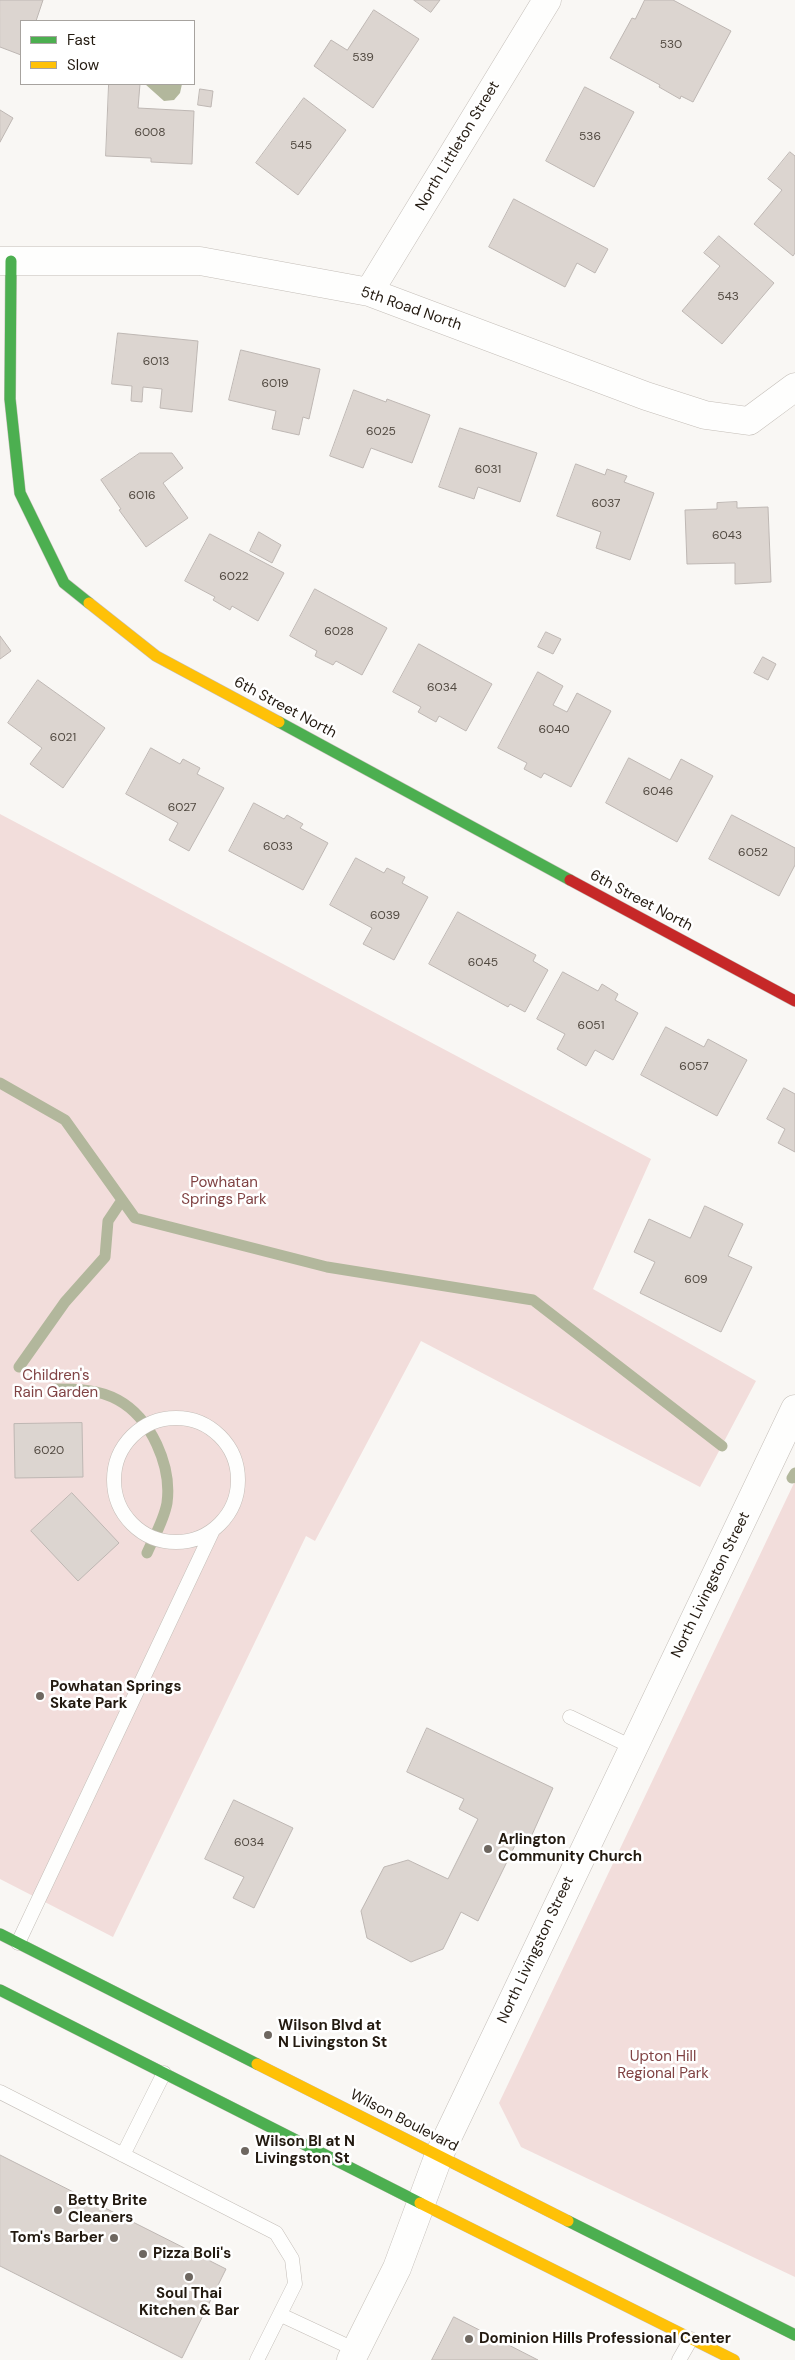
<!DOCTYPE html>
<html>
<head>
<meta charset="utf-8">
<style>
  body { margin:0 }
  #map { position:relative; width:795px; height:2360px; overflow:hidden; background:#f9f7f4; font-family:"DM Sans",sans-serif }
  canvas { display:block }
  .legend { position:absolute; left:20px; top:20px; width:175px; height:65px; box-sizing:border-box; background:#fff; border:1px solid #a7a39f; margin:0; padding:6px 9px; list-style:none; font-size:15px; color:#231a10 }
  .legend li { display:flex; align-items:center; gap:10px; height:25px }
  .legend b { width:25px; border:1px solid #a7a39f }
</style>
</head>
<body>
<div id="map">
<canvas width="795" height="2360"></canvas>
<ul class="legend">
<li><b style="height:6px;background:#4caf50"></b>Fast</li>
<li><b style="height:6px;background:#ffc107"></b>Slow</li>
</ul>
</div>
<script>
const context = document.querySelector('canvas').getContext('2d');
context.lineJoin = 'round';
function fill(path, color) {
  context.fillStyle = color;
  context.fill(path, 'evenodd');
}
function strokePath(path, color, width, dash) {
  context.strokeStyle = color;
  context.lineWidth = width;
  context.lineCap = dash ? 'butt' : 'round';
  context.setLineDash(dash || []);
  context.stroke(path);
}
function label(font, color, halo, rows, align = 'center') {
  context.font = font + ' "DM Sans",sans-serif';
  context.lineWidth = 5;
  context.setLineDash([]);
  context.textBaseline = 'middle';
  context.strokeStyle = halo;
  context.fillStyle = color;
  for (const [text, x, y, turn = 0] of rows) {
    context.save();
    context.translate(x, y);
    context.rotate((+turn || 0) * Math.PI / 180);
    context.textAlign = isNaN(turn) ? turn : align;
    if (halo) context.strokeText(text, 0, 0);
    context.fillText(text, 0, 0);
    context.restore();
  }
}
const green = new Path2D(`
  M 0,814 L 651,1159 L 593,1289 L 756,1381 L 700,1487 L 421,1341 L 315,1541 L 306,1536 L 113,1937 L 0,1879 Z
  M 795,1481 L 795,2277 L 521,2147 L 499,2103 Z`);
const water = new Path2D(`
  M 145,84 L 182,84 L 180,93 L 174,100 L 164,101 Z`);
const stream = new Path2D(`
  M 0,1083 L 65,1120 L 135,1218 L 327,1267 L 533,1300 L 722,1446
  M 19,1367 L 65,1302 L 105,1257 L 108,1221 L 122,1200
  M 54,1389 C 76,1389 98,1389 118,1400 C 151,1418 172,1466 167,1503 C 164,1520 154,1537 147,1553
  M 792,1478 L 795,1473`);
const building = new Path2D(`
  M 0,0 L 43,0 L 36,21 L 21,21 L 21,55 L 0,47 Z
  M 414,0 L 440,0 L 431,12 Z
  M 645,0 L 673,0 L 731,31 L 693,102 L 681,96 L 680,99 L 659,87 L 660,85 L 610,58 L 632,18 L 635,19 Z
  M 374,10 L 419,39 L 373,108 L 314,66 L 331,40 L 347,50 Z
  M 109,84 L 140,84 L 138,108 L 194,111 L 192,164 L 151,162 L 151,158 L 106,156 Z
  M 585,87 L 634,112 L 594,187 L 546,161 Z
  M 200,89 L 213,91 L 211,107 L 198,105 Z
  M 304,98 L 346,130 L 298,195 L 256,163 Z
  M 0,110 L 13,118 L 0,142 Z
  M 790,152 L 795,156 L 795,253 L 793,256 L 754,224 L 782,190 L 768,179 Z
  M 514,199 L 608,249 L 595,273 L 577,263 L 565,287 L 489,247 Z
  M 719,236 L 774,283 L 722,344 L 682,311 L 720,266 L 704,253 Z
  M 118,333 L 198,341 L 192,412 L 160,408 L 162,389 L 143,387 L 142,402 L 131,401 L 132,386 L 112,384 Z
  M 241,350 L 320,369 L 309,419 L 303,417 L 299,435 L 272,429 L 276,411 L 229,400 Z
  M 354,390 L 386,402 L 387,399 L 430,415 L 412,463 L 371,448 L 363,468 L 330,456 Z
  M 460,428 L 537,453 L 520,502 L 478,487 L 474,499 L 439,487 Z
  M 140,453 L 172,453 L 183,468 L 163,483 L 188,518 L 146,547 L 119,510 L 121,509 L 101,480 Z
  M 576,464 L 605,475 L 607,469 L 627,476 L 624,482 L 654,493 L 630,560 L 596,548 L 601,532 L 557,516 Z
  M 737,502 L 737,508 L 768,507 L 771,582 L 735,584 L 735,563 L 687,564 L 685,510 L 717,509 L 717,503 Z
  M 259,532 L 281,545 L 272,563 L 250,551 Z
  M 210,534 L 284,573 L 258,621 L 232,606 L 230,610 L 213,600 L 215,597 L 185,581 Z
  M 315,589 L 387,628 L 362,675 L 336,661 L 333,665 L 315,656 L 317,651 L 290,636 Z
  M 546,632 L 561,639 L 553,654 L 538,647 Z
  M 0,636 L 11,651 L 0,659 Z
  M 419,644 L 492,684 L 466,731 L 439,716 L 436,722 L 418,712 L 421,707 L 393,692 Z
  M 763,657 L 776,664 L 768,680 L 754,673 Z
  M 538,672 L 563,686 L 553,705 L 567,712 L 577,693 L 611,711 L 571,787 L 544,773 L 541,778 L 524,769 L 527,763 L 498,748 Z
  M 38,680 L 105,728 L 63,788 L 30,764 L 42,748 L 8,723 Z
  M 151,748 L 180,764 L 183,759 L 200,768 L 197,774 L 224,788 L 189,851 L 169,840 L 178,823 L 126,794 Z
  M 629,758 L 670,780 L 681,759 L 713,776 L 677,842 L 606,803 Z
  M 254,803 L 284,819 L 287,815 L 303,824 L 300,828 L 328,843 L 303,890 L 229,851 Z
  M 732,815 L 795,848 L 795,865 L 779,896 L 709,859 Z
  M 356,858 L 384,873 L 387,868 L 405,877 L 402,883 L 428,897 L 394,960 L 363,944 L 372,928 L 330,905 Z
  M 458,912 L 536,955 L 533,961 L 548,970 L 525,1012 L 510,1004 L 508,1007 L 429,964 Z
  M 563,972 L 598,991 L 602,984 L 618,994 L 615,1000 L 638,1013 L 613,1060 L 595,1050 L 586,1066 L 557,1049 L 565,1034 L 537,1019 Z
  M 666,1027 L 704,1047 L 708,1039 L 747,1060 L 717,1116 L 641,1075 Z
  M 784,1088 L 795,1094 L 795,1152 L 778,1143 L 785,1129 L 767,1119 Z
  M 705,1206 L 743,1224 L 728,1256 L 752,1267 L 721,1332 L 640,1293 L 655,1262 L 634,1252 L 649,1219 L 690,1238 Z
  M 82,1423 L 83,1477 L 15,1478 L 14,1424 Z
  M 72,1493 L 119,1543 L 78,1581 L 31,1531 Z
  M 427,1728 L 553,1788 L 531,1837 L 521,1833 L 478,1921 L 461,1912 L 443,1949 L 411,1962 L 367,1938 L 361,1911 L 384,1867 L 408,1860 L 448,1879 L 478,1819 L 459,1809 L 464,1799 L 407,1772 Z
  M 234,1800 L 293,1828 L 254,1908 L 233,1898 L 244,1877 L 205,1859 Z
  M 0,2155 L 226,2269 L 182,2358 L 0,2266 Z
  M 454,2317 L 538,2360 L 432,2360 Z`);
const lane = new Path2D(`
  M114 1480a62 62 0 1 1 124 0a62 62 0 1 1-124 0Z
  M 570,1717 L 632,1747
  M 18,1943 L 213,1530
  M 0,2092 L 276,2233 L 292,2259 L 295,2284 L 257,2360
  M 123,2155 L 164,2073
  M 281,2315 L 356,2350
  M 679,2360 L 691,2339`);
const street = new Path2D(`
  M 0,261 L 200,261 L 369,292 L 646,396 L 705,415 L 749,421 L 795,387
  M 369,292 L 547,0
  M 351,2360 L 397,2268 L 439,2155 L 795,1409`);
const fast = new Path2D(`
  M 11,261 L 10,399 L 20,493 L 64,583 L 89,603
  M 279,722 L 570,880
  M 0,1934 L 257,2064
  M 0,1990 L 420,2203
  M 568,2221 L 795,2335`);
const slow = new Path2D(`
  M 89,603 L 156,656 L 279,722
  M 257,2064 L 568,2221
  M 420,2203 L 734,2360`);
const jam = new Path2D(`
  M 570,880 L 795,1001`);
const markers = [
  [40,1696,5,"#6e6760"],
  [488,1849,5,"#6e6760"],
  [268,2035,5,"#6e6760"],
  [245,2151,5,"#6e6760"],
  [58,2210,5,"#6e6760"],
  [114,2238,5,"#6e6760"],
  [143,2254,5,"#6e6760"],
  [189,2277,5,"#6e6760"],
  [469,2339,5,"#6e6760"]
];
const numberNames = [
  ["530",671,45],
  ["539",363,58],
  ["6008",150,133],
  ["536",590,137],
  ["545",301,146],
  ["543",728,297],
  ["6013",156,362],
  ["6019",275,384],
  ["6025",381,432],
  ["6031",488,470],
  ["6016",142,496],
  ["6037",606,504],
  ["6043",727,536],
  ["6022",234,577],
  ["6028",339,632],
  ["6034",442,688],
  ["6040",554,730],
  ["6021",63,738],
  ["6046",658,792],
  ["6027",182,808],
  ["6033",278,847],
  ["6052",753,853],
  ["6039",385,916],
  ["6045",483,963],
  ["6051",591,1026],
  ["6057",694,1067],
  ["609",696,1280],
  ["6020",49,1451],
  ["6034",249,1843]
];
const streetNames = [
  ["North Littleton Street",458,146,-59],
  ["5th Road North",411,309,19],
  ["6th Street North",285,708,28],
  ["6th Street North",641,901,28],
  ["North Livingston Street",711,1585,-64],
  ["North Livingston Street",536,1950,-65],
  ["Wilson Boulevard",404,2121,27]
];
const parkNames = [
  ["Powhatan",224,1183],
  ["Springs Park",224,1200],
  ["Children's",56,1376],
  ["Rain Garden",56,1393],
  ["Upton Hill",663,2057],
  ["Regional Park",663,2074]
];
const poiNames = [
  ["Powhatan Springs",50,1687],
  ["Skate Park",50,1704],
  ["Arlington",498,1840],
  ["Community Church",498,1857],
  ["Wilson Blvd at",278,2026],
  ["N Livingston St",278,2043],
  ["Wilson Bl at N",255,2142],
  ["Livingston St",255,2159],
  ["Betty Brite",68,2201],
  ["Cleaners",68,2218],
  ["Tom's Barber",104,2238,"right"],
  ["Pizza Boli's",153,2254],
  ["Soul Thai",189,2294,"center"],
  ["Kitchen & Bar",189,2311,"center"],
  ["Dominion Hills Professional Center",479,2339]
];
fill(green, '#f2dddb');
fill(water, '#b2b79c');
strokePath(stream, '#b2b79c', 11);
fill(building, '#dcd5d0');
strokePath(building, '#beb7b3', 1);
strokePath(lane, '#c4beb8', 15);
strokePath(street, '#c4beb8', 29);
strokePath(fast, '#c4beb8', 12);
strokePath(slow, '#c4beb8', 12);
strokePath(jam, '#c4beb8', 12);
strokePath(lane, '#fefefd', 14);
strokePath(street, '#fefefd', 28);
strokePath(fast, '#4caf50', 11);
strokePath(slow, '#ffc107', 11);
strokePath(jam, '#c62828', 11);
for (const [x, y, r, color] of markers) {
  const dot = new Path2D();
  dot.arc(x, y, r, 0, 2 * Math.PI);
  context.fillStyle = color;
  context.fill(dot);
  strokePath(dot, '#fff', 2);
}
label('12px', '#514940', null, numberNames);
label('15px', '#231a10', '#fff', streetNames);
label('15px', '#804344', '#fff', parkNames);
label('bold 15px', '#231a10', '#fff', poiNames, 'left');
</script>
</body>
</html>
